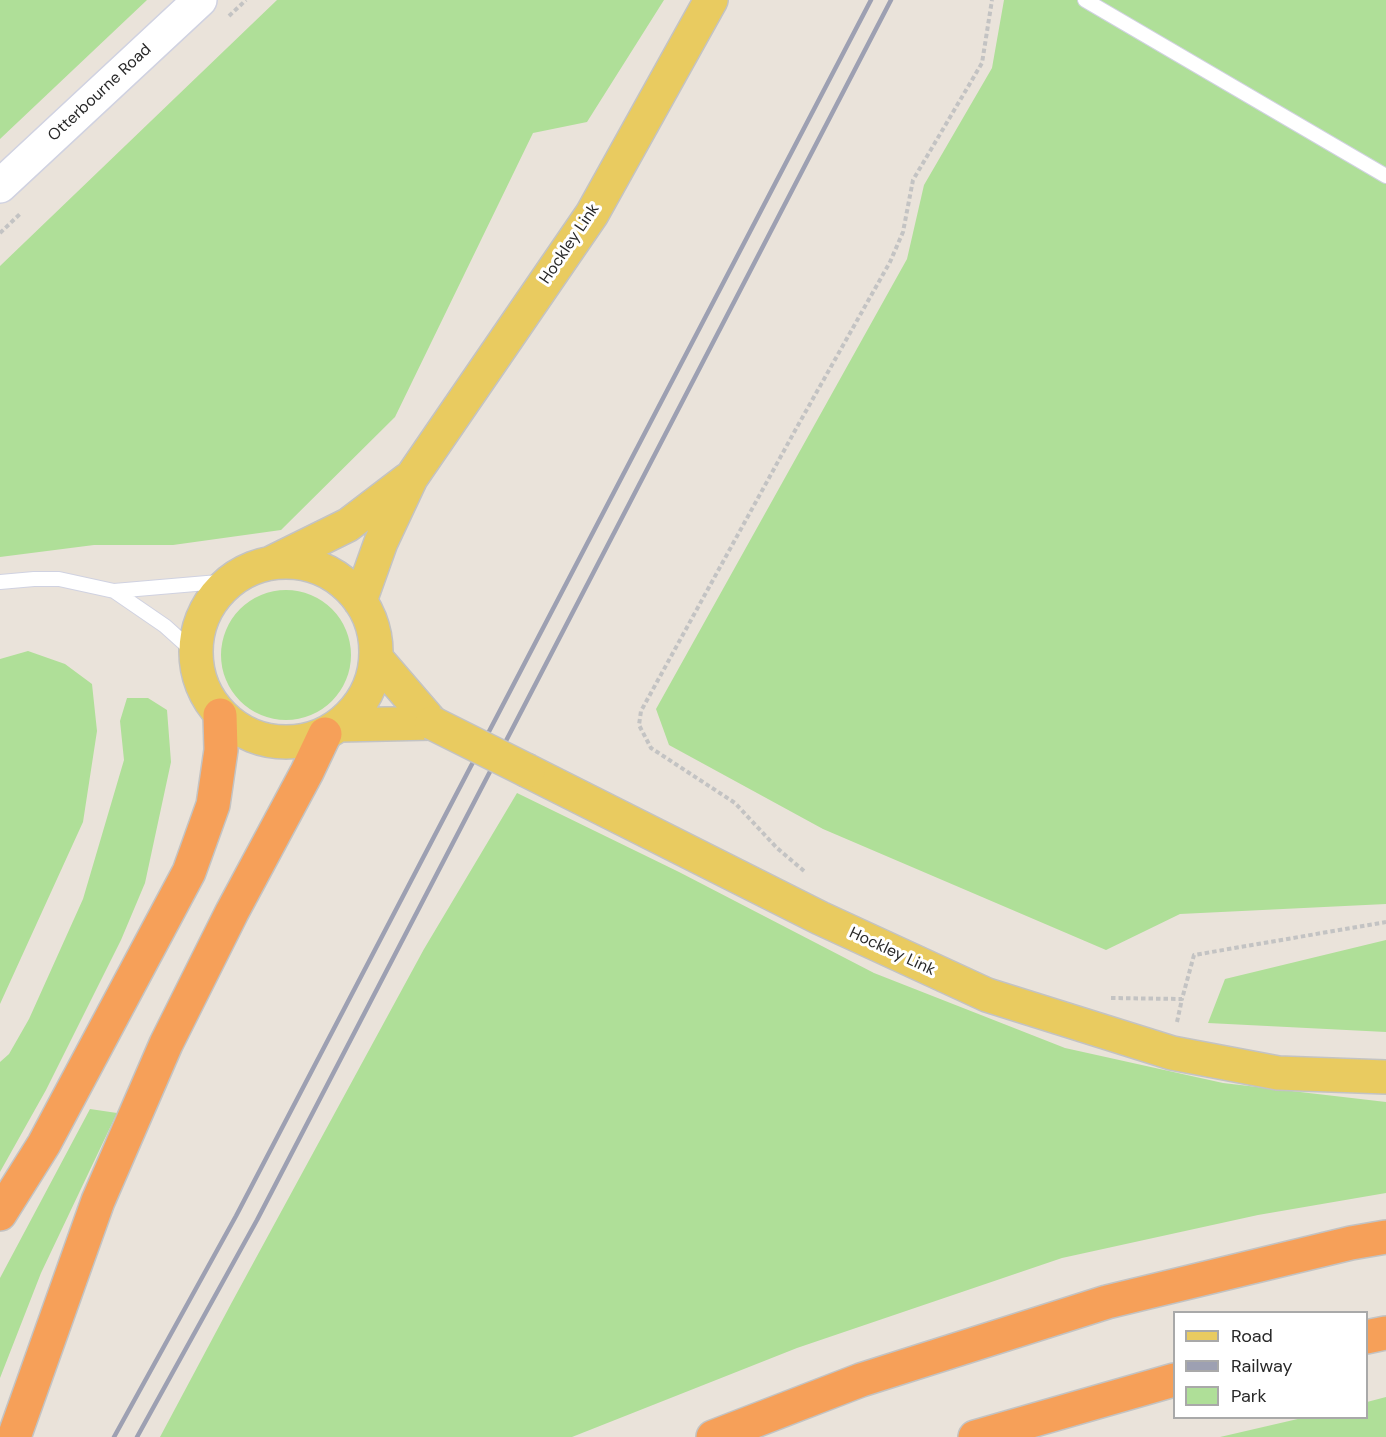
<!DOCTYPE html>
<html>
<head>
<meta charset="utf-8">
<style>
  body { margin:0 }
  #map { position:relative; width:1386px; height:1437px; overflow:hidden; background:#eae3da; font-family:"DM Sans",sans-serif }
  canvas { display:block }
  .legend { position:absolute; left:1173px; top:1311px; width:195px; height:108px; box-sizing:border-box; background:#fff; border:2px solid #a9a9a9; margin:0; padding:8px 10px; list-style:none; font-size:18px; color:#282828 }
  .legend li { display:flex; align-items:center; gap:12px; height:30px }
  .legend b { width:30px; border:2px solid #a9a9a9 }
</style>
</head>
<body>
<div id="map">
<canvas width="1386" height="1437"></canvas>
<ul class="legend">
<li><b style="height:8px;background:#e9cb60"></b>Road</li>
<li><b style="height:8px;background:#9da0b2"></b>Railway</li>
<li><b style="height:16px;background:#afdf98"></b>Park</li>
</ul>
</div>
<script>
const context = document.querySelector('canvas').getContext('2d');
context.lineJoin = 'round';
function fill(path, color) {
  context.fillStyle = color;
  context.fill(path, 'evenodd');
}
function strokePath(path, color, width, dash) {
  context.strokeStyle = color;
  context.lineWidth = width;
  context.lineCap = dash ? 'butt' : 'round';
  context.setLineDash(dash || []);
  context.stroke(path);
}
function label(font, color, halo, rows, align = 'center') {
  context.font = font + ' "DM Sans",sans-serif';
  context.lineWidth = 6;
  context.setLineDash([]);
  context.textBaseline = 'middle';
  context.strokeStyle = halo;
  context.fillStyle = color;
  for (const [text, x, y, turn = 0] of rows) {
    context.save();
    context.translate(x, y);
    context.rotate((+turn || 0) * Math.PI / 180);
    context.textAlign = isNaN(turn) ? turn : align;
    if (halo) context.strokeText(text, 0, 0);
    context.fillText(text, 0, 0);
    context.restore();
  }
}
const green = new Path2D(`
  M 0,0 L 147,0 L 0,139 Z
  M 277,0 L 664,0 L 587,122 L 533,133 L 395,417 L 281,530 L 173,545 L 94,545 L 0,557 L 0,266 Z
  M 1004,0 L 1386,0 L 1386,904 L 1180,914 L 1106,950 L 823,829 L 669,745 L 656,709 L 907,259 L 924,185 L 992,68 Z
  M221 655a65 65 0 1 1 130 0a65 65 0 1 1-130 0Z
  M 28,651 L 65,664 L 92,684 L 97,731 L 83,822 L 0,1004 L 0,659 Z
  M 127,698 L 148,698 L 167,710 L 171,762 L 145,883 L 121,940 L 46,1090 L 0,1172 L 0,1062 L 9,1054 L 29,1019 L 83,899 L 124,760 L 120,721 Z
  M 517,793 L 679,872 L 874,973 L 1065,1048 L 1223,1083 L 1386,1102 L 1386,1193 L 1258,1215 L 1062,1258 L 797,1348 L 572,1437 L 160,1437 L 232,1302 L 424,949 Z
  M 1386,940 L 1386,1032 L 1208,1023 L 1225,979 Z
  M 90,1109 L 117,1113 L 41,1273 L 0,1378 L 0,1278 Z
  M 1386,1397 L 1386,1437 L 1220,1437 L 1302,1418 L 1366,1418 L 1367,1402 Z`);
const path = new Path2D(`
  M 229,16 L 246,0
  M 0,233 L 21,213
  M 804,871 L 777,848 L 735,803 L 651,748 L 639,725 L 641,711 L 797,427 L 890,262 L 903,232 L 913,180 L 982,63 L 992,0
  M 1111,998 L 1182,999 L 1194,955 L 1386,922
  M 1177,1022 L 1182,999`);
const lane = new Path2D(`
  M 1085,0 L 1386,176
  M 0,582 L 34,579 L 59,579 L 114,591 L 230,581
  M 114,591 L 165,626 L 195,653`);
const secondary = new Path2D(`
  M 0,186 L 200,0`);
const primary = new Path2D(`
  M 273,562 L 348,525 L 407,480
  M196 652a90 90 0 1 1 180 0a90 90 0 1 1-180 0Z
  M 360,601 L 381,542 L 411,478 L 592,214 L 711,0
  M 376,658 L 432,723
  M 340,725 L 432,723
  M 528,771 L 820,918 L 987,995 L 1172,1053 L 1278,1073 L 1386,1077`);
const highway = new Path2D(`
  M 0,1214 L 44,1144 L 189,872 L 213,805 L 221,750 L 220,715
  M 1366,1337 L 1386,1333
  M 14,1437 L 98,1201 L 166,1044 L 232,912 L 307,772 L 325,734
  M 713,1437 L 861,1380 L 1107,1302 L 1351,1243 L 1386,1237
  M 975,1437 L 1174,1380`);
const rail = new Path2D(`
  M 114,1437 L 236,1216 L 871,0
  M 137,1437 L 257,1220 L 891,0`);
const primaryBridge = new Path2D(`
  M 432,723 L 528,771`);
const streetNames = [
  ["Otterbourne Road",100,93,-43],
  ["Hockley Link",570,244,-56],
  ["Hockley Link",892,952,25]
];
fill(green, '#afdf98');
strokePath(lane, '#d0d2e1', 16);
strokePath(secondary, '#d0d2e1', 36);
strokePath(primary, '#c3c3c3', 36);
strokePath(highway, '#c3c3c3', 36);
strokePath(path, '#c3c3c3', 4, [4.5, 3]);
strokePath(lane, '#fff', 14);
strokePath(secondary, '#fff', 33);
strokePath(primary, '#e9cb60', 33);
strokePath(highway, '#f6a059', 33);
strokePath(rail, '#9da0b2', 4.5);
strokePath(primaryBridge, '#c3c3c3', 36, []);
strokePath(primaryBridge, '#e9cb60', 33);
label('16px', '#282828', '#fff', streetNames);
</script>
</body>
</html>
